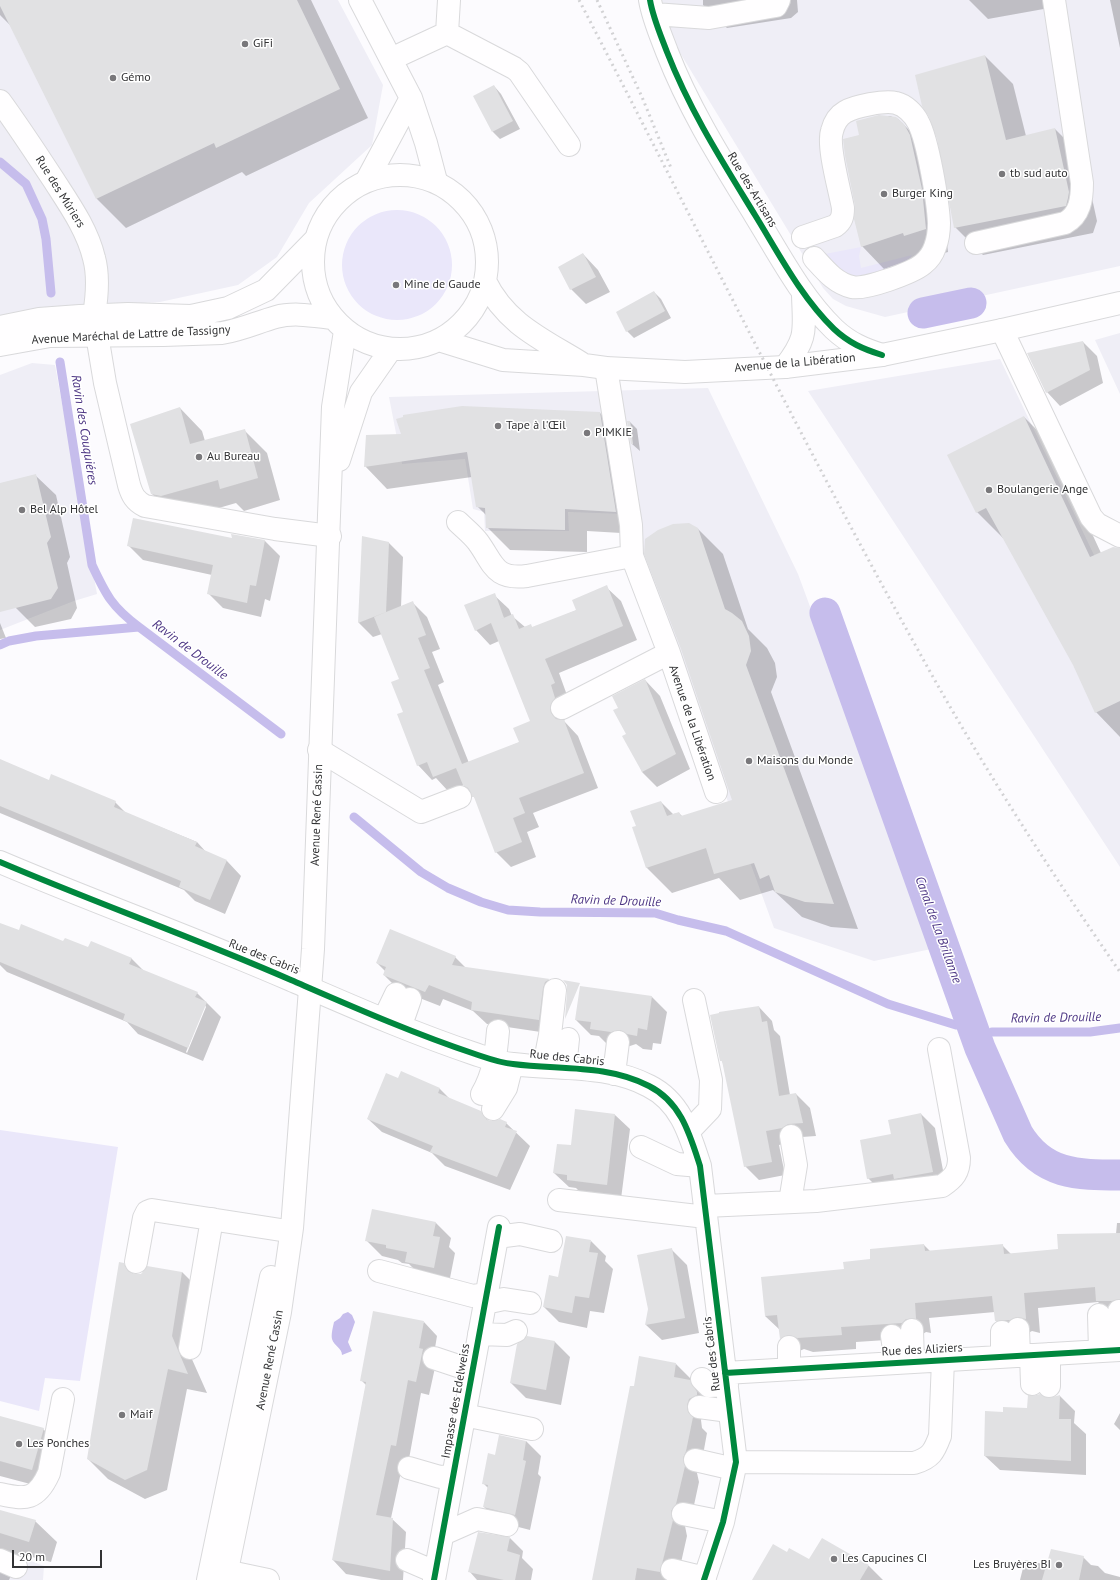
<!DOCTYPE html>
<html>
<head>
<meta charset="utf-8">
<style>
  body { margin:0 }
  #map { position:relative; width:1120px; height:1580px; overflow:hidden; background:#fcfbfe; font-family:"PT Sans",sans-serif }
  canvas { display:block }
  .scale { position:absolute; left:12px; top:1550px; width:90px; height:18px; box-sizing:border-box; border:2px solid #323234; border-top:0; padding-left:5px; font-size:12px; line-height:14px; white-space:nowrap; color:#323234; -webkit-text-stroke:3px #fff; paint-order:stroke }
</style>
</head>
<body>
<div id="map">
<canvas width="1120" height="1580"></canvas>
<div class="scale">20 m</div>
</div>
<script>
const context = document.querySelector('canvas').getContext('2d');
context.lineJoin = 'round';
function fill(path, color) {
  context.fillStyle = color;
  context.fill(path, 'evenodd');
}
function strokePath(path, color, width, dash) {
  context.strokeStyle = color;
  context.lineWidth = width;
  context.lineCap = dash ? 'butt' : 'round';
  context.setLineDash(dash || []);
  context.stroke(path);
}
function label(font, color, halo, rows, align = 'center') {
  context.font = font + ' "PT Sans",sans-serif';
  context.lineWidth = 3;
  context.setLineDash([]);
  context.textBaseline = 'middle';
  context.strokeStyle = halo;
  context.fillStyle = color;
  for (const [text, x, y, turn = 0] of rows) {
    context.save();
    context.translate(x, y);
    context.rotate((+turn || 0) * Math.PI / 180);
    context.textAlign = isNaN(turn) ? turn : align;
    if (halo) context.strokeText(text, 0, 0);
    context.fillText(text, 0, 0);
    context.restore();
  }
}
const built = new Path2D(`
  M 0,0 L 338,0 L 383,85 L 372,145 L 309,203 L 277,257 L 238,285 L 160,302 L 31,310 L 0,317 Z
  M 662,0 L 1120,0 L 1120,266 L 885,317 L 846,306 L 833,299 L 823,288 L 671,38 Z
  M 1120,333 L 1120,394 L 1095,340 Z
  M 1000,359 L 1120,609 L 1120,867 L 808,391 Z
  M 32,363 L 55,365 L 97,594 L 74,601 L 0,630 L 0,375 Z
  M 708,388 L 798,574 L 936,948 L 874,961 L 774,928 L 623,514 L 568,512 L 569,531 L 485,531 L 484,512 L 473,509 L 465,459 L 402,464 L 389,397 Z
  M 0,1549 L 44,1566 L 43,1580 L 0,1580 Z`);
const green = new Path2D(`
  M342 265a55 55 0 1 1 110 0a55 55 0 1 1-110 0Z
  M 861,247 L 859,256 L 861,268 L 912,255 L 907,262 L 867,275 L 854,277 L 835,270 L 825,254 Z
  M 0,1130 L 118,1147 L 80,1381 L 45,1378 L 39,1411 L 0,1401 Z`);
const water = new Path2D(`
  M 348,1312 L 352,1315 L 355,1322 L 348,1342 L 352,1351 L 342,1355 C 342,1348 334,1346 332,1339 C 331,1334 333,1327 334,1322 L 340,1318 L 343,1314 Z`);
const shadow = new Path2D(`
  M 0,0 L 311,0 L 368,118 L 246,176 L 242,172 L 126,228 L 97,199 L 11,26 L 0,15 Z
  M 703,0 L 797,0 L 798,12 L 791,18 L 727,28 L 703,5 Z
  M 969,0 L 1065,0 L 1066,5 L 988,19 Z
  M 1110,0 L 1120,0 L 1120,48 Z
  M 985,56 L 1013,84 L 1026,136 L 1055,129 L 1083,157 L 1097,221 L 1093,233 L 983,255 L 955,227 Z
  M 494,86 L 501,94 L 520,129 L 500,139 L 493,132 Z
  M 890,116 L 898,119 L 921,142 L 942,197 L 948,252 L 927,258 L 924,256 L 884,269 L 862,246 L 860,135 L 873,117 Z
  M 583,254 L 598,270 L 610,292 L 586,304 L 571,289 Z
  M 654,292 L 661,299 L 671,318 L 634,338 L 627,331 Z
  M 1083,342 L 1097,356 L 1103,383 L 1060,406 L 1047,392 Z
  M 180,408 L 202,431 L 205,441 L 244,430 L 267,453 L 280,500 L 244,511 L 236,503 L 184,518 L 174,516 L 152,494 Z
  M 600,413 L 622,435 L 638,534 L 587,531 L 587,552 L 510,550 L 487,527 L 487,516 L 477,506 L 472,477 L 387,489 L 365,466 L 402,434 Z
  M 1024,417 L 1050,443 L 1101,553 L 1120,549 L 1120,737 L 1096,712 L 1074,664 L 1004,538 L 1003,538 L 977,512 Z
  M 630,422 L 637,429 L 640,451 L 632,444 Z
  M 36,476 L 56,495 L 70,557 L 67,563 L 77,608 L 71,619 L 35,627 L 16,608 L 0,537 L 0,484 Z
  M 697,528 L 723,554 L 748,629 L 767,648 L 775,663 L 777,677 L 771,692 L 858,929 L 831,927 L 802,917 L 773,890 L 740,900 L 719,878 L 672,893 L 646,867 L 637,826 L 661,802 L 673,814 L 679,813 L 683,817 L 733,801 Z
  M 363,537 L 389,543 L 403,557 L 401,607 L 413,603 L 427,617 L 440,649 L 432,652 L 444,682 L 438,685 L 469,763 L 520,742 L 531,722 L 499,641 L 490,645 L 476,630 L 494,595 L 509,609 L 512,616 L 525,627 L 530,625 L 533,628 L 577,610 L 606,587 L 621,601 L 637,640 L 559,673 L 568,698 L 569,713 L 564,721 L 578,736 L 598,788 L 533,813 L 539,827 L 527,832 L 536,857 L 511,867 L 496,852 L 476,800 L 471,792 L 464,785 L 448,791 L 436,778 L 432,780 L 418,765 L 404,713 L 400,680 L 382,634 L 373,637 L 359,623 Z
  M 233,540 L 265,541 L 280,556 L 270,601 L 265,599 L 261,617 L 223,608 L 208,593 L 212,575 L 143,560 L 128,545 Z
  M 0,623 L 6,638 L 0,639 Z
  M 645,680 L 660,696 L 690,769 L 657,787 L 642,772 L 619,709 Z
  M 0,760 L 49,781 L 115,802 L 126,813 L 197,842 L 207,853 L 227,861 L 241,876 L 225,914 L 195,901 L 184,890 L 0,813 Z
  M 19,932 L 131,958 L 144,971 L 197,993 L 221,1017 L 203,1061 L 138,1034 L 127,1022 L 7,972 L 0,965 L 0,939 ZM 205,1005 L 206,1007 L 187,1053 L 186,1052 Z
  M 455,957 L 466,968 L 549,980 L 564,994 L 554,1034 L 487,1024 L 473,1011 L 443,999 L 440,1006 L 399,990 L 384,975 L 385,971 L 377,963 Z
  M 652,997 L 667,1012 L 661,1044 L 653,1043 L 652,1050 L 643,1049 L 636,1044 L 627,1047 L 606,1043 L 599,1036 L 591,1035 L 576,1020 Z
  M 759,1007 L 772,1021 L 774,1030 L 780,1036 L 790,1095 L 796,1094 L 810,1108 L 816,1136 L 802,1137 L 796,1141 L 779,1145 L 785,1175 L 759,1180 L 745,1166 L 723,1063 L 721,1060 Z
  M 401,1073 L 440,1089 L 450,1099 L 480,1112 L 490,1122 L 506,1123 L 530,1146 L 510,1190 L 445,1166 L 432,1153 L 382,1132 L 368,1119 L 399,1079 Z
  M 576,1110 L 615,1115 L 630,1129 L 621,1199 L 582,1194 L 576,1188 L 569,1187 L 554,1173 L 572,1146 Z
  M 921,1114 L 935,1128 L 946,1186 L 882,1192 L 868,1178 L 892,1135 Z
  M 436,1223 L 451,1238 L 449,1247 L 455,1253 L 449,1283 L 422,1277 L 409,1264 L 402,1263 L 398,1260 L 382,1256 L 367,1241 Z
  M 1117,1223 L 1120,1223 L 1120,1315 L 1111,1315 L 1098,1302 L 1038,1308 L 1040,1333 L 1032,1331 L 1025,1335 L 1010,1336 L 996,1321 L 995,1312 L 929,1318 L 931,1333 L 926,1332 L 917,1338 L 856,1342 L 856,1349 L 813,1352 L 804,1349 L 795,1353 L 781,1339 L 780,1330 L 765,1316 L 845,1270 L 871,1260 L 924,1245 L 931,1252 L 1002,1245 L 1011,1254 L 1059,1250 L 1116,1234 Z
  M 591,1241 L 606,1256 L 605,1261 L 613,1269 L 604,1313 L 590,1311 L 587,1328 L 559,1322 L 544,1307 L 559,1278 Z
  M 672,1250 L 687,1265 L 699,1333 L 662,1340 L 646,1325 Z
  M 123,1264 L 135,1275 L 182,1272 L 202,1292 L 191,1357 L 207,1393 L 187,1389 L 167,1490 L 145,1499 L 108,1479 L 88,1459 Z
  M 424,1322 L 437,1336 L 433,1360 L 436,1363 L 429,1395 L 421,1393 L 409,1459 L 404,1458 L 391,1518 L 406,1532 L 403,1580 L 381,1580 L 346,1574 L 333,1560 L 366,1385 L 362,1381 Z
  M 527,1337 L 555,1342 L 570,1357 L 561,1405 L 526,1398 L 511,1383 Z
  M 676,1364 L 691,1379 L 690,1382 L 705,1397 L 712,1408 L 704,1414 L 701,1420 L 702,1428 L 707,1433 L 701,1466 L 697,1473 L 699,1482 L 691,1519 L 685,1526 L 687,1536 L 678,1576 L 676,1580 L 593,1580 L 634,1388 Z
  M 1060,1396 L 1075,1411 L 1074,1423 L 1086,1434 L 1086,1475 L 1000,1470 L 985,1456 L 1004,1414 L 1028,1409 Z
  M 1120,1413 L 1120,1430 L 1114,1424 Z
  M 0,1417 L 43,1429 L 65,1450 L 53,1490 L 0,1476 Z
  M 526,1441 L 541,1456 L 538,1474 L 541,1477 L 530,1530 L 499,1522 L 484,1507 L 488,1488 L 484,1484 Z
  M 0,1511 L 35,1521 L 57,1542 L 51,1562 L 21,1554 L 9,1580 L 0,1580 Z
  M 510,1538 L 523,1551 L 522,1558 L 533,1569 L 531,1580 L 477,1580 L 470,1572 Z
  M 787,1554 L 809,1560 L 869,1566 L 883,1580 L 753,1580 Z
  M 1083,1557 L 1091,1565 L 1098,1566 L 1105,1573 L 1120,1577 L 1120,1580 L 1020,1580 L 1025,1560 L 1047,1565 Z`);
const stream = new Path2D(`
  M 0,162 L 26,184 L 42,219 L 46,239 L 51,293
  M 60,362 L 92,565 C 106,595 112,607 139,627
  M 0,645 L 9,641 L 36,636 L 139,627 L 281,734
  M 354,817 L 421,872 L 448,888 L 481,902 L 508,910 L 540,912 L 655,913 L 678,920 L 726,931 L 888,1004 L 956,1025
  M 992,1032 L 1090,1032 L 1120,1028`);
const canal = new Path2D(`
  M 923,313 L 971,303
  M 825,613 L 980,1048 L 1018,1134 C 1043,1175 1077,1175 1120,1175`);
const building = new Path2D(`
  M 0,0 L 297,0 L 340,89 L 216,148 L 214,143 L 96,199 L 0,6 Z
  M 985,55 L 1006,140 L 1055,128 L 1069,192 L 1068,198 L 1066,206 L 954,228 L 937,139 L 929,117 L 922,106 L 915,75 Z
  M 494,85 L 513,121 L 492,132 L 473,96 Z
  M 879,115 L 896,117 L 904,124 L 910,135 L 922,189 L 926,229 L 904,236 L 903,233 L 861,247 L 854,219 L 855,206 L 845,156 L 843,139 L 859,135 L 856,121 Z
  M 583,253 L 596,277 L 570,290 L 558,267 Z
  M 654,291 L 665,311 L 626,332 L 616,312 Z
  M 1083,341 L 1090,370 L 1046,393 L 1027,353 Z
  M 462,406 L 600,412 L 616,512 L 565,509 L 565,530 L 486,528 L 485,508 L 476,507 L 467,452 L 364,467 L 366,435 L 401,434 L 396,419 L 403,417 L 403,415 Z
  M 180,407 L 190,444 L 245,429 L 258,478 L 220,489 L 218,480 L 161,496 L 151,494 L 130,424 Z
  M 1024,416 L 1090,557 L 1113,547 L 1120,548 L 1120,701 L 1095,713 L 1073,665 L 986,508 L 976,513 L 947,455 Z
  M 627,421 L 630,421 L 633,444 L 631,444 Z
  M 36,474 L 51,537 L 47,543 L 58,588 L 51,599 L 0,612 L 0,483 Z
  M 133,518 L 232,538 L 231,534 L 265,540 L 256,586 L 250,585 L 247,603 L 207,594 L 213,565 L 127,546 Z
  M 689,523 L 698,528 L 725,609 L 732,613 L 742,621 L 749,636 L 751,651 L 746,665 L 834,904 L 805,902 L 775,892 L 769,875 L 760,879 L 754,863 L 714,874 L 706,848 L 646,868 L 632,827 L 636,826 L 630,811 L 661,801 L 667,816 L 679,812 L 681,816 L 732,800 L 681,649 L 644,554 L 645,539 L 658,530 L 673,524 Z
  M 362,536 L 389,542 L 386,612 L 358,623 Z
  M 607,585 L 623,626 L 545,659 L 555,683 L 551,685 L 555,698 L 550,707 L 551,713 L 556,719 L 564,720 L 584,773 L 519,798 L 525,813 L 513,818 L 522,842 L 495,853 L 474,797 L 472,797 L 468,788 L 463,785 L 456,768 L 433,777 L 427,762 L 417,766 L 397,714 L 403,712 L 391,682 L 399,679 L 374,617 L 413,601 L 426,635 L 418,638 L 430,668 L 424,670 L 462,764 L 519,742 L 513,728 L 530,721 L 491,623 L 475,631 L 464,605 L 495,593 L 504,618 L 499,620 L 513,614 L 519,629 L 531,624 L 532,627 L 576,610 L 572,600 Z
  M 645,679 L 676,754 L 642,772 L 622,736 L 626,734 L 613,710 L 618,708 L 612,696 Z
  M 0,759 L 49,780 L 51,774 L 116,801 L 114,807 L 197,842 L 195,846 L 227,860 L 210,900 L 179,887 L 181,881 L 0,806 Z
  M 0,923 L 19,930 L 21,924 L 63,941 L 65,938 L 88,947 L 91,941 L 132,958 L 129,964 L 198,992 L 195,997 L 207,1002 L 188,1048 L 123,1020 L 125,1014 L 0,962 Z
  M 390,929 L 456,956 L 452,965 L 550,979 L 545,982 L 543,988 L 539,1020 L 471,1010 L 472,1002 L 429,985 L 425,992 L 383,975 L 386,967 L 376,963 Z
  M 563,980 L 580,983 L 565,1019 L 567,991 L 567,985 Z
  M 580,986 L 652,996 L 647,1030 L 638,1028 L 637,1036 L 627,1034 L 620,1030 L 611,1032 L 590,1029 L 591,1022 L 575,1020 Z
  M 759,1006 L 762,1022 L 767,1021 L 779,1096 L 796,1093 L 803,1123 L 788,1124 L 782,1128 L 766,1131 L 772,1162 L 744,1167 L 722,1061 L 720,1061 L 710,1015 L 719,1013 L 719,1012 Z
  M 401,1071 L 440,1088 L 438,1093 L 481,1111 L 487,1120 L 493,1121 L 500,1119 L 507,1122 L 505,1127 L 517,1131 L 497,1177 L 430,1152 L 433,1146 L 367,1119 L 386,1073 L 398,1078 Z
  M 575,1109 L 615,1114 L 607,1185 L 567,1180 L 567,1175 L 553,1173 L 557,1144 L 571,1145 Z
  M 921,1113 L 933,1172 L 894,1179 L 893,1174 L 867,1179 L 860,1140 L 891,1134 L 888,1120 Z
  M 372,1209 L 436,1222 L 433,1236 L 440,1237 L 434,1268 L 405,1262 L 407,1252 L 386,1248 L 386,1245 L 365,1241 Z
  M 1120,1233 L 1120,1299 L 1112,1301 L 1096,1301 L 1095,1287 L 1024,1293 L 1026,1319 L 1017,1317 L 1010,1320 L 995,1321 L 992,1296 L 915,1303 L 916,1319 L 906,1319 L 902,1323 L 841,1327 L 842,1335 L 797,1338 L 789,1335 L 780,1339 L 777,1315 L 765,1316 L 761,1277 L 844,1269 L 843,1262 L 870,1259 L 870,1249 L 924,1244 L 925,1251 L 1003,1244 L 1004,1254 L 1058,1249 L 1057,1234 Z
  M 566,1236 L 591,1240 L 589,1252 L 598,1253 L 589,1298 L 575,1296 L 572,1313 L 543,1307 L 549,1275 L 558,1277 Z
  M 672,1248 L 685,1318 L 645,1325 L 648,1309 L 637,1255 Z
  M 119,1262 L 124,1263 L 128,1271 L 134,1274 L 141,1274 L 147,1266 L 182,1272 L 172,1336 L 188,1374 L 168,1369 L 147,1470 L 125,1480 L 87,1459 Z
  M 373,1311 L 424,1321 L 419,1348 L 423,1349 L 416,1382 L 408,1380 L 396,1446 L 391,1445 L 376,1515 L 393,1518 L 390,1571 L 332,1560 L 366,1382 L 360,1381 Z
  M 527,1336 L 555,1341 L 546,1390 L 510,1383 L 517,1344 Z
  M 639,1356 L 676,1363 L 674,1377 L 690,1380 L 697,1392 L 697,1395 L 689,1399 L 687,1405 L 688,1412 L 693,1417 L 686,1451 L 683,1458 L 685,1466 L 676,1504 L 671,1511 L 673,1520 L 660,1572 L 637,1568 L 635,1580 L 592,1580 L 630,1386 L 634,1386 Z
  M 1040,1394 L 1049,1398 L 1060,1395 L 1059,1419 L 1071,1419 L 1071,1461 L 984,1456 L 985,1411 L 1003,1412 L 1003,1407 L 1027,1408 L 1028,1395 L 1033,1396 Z
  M 0,1416 L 44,1428 L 32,1470 L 0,1461 Z
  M 499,1435 L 526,1441 L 523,1460 L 526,1461 L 515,1515 L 483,1507 L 488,1485 L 482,1484 L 488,1453 L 495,1455 Z
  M 0,1510 L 36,1520 L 29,1542 L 0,1533 Z
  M 478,1532 L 510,1537 L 507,1551 L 520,1555 L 515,1580 L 504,1580 L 468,1572 Z
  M 822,1538 L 869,1565 L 860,1580 L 752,1580 L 773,1544 L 787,1552 L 789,1548 L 809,1559 Z
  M 1051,1549 L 1084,1556 L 1079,1580 L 1042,1580 Z`);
const minor = new Path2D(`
  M 360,0 L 411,98 L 426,143 L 436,181
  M 650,0 C 653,18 661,36 667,52 C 690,111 722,161 755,215 C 779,254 801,297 834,329 C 849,343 863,349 882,355
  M 654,14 L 709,18 L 770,7 L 776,6 L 779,0
  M 447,33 L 449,0
  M 391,59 L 447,33 L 514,68 L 519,72 L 569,145
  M 0,101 C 19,127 36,153 53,179 C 69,204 87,229 94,258 C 99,276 97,297 94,315
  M 367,180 L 411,98
  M 803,237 L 835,226 C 842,221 843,216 843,208 C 840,191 827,146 832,131 C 834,123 838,116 845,112 C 855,106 885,100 896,103 C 905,105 914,114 918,122 C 928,140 938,202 939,223 C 939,231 938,239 935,247 C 933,253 928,260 923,264 C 912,273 865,290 852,287 C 835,283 825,270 814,258
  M 976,243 L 1065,223 C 1080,215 1082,199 1082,183 L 1054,0
  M 1002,330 L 1091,517 L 1097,524 L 1120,536
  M 97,335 L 105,383 L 129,485 C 132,495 135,501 145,506 L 275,529 L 330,536
  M 785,367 C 808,337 804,331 803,295
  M 458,522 C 464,528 472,534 478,542 C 494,564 494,580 527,576 L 632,556 L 631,525 L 606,368
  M 669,653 L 716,792
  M 562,708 L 669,653 L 632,556
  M 319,750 L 421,812 L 460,797
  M 0,862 C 96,903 195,938 291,980 C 351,1006 412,1033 475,1054 C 487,1058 500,1063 513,1064 C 558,1070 607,1064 649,1086 C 681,1102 690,1135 700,1166 L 736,1462 L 723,1522 L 704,1580
  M 384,1019 L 396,994
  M 401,1025 L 410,999
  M 544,1066 L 550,1035 L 555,990
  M 565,1067 L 568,1039
  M 614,1074 L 618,1042
  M 482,1094 C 494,1073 496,1054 498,1031
  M 493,1109 L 506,1088 L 512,1064
  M 689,1131 L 710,1109 L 711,1080 L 694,1000
  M 641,1147 L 677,1164 L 700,1166
  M 559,1200 L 706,1217
  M 790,1202 L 796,1165 L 791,1136
  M 705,1206 L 816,1201 L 942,1186 C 954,1178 959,1172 959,1158 L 939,1049
  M 497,1237 L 520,1234 L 551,1241
  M 136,1262 L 144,1218 L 147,1212 L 152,1210 L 281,1230
  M 379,1271 L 473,1296 L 487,1294
  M 485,1303 L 504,1299 L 530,1303
  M 1119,1311 L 1120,1343
  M 1099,1315 L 1100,1351
  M 1018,1329 L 1019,1355
  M 912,1330 L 913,1362
  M 1002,1332 L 1002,1356
  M 479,1334 L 507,1335 L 516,1331
  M 892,1336 L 896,1363
  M 190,1348 L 212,1219
  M 1031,1355 L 1032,1384
  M 434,1358 L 461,1367 L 473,1368
  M 789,1369 L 789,1347
  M 725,1373 L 1120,1350
  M 702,1379 L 709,1386 L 727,1385
  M 1049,1386 L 1049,1354
  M 699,1407 L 729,1411
  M 464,1415 L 532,1429
  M 695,1460 L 734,1469
  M 736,1462 L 914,1463 C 931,1458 934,1452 940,1436 L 943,1360
  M 409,1468 L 440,1477 L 453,1476
  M 0,1494 C 26,1500 37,1500 49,1473 L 63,1399
  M 683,1514 L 723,1522
  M 443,1534 L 477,1519 L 507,1525
  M 0,1560 L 16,1567
  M 407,1560 L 435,1572
  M 211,1568 L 268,1580
  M 672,1570 L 705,1578
  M 434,1580 L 499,1227`);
const major = new Path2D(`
  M313 262a87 87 0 1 1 174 0a87 87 0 1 1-174 0Z
  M 485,281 C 506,324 542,339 581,363
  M 0,327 L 39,319 L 80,316 L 128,314 L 191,316 L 228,308 L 266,290 L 315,240
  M 442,341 L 503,360 L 584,365 L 606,368 L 685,372 L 785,367 L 882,355 L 1002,330 L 1120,303
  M 0,345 L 50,336 L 163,335 L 222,333 C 241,330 258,322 276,317 C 294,312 314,316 332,318
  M 339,460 L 361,392 L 391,349
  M 208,1580 L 271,1277
  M 225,1580 L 280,1312 L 292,1228 L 313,949 L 333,407 L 345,331`);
const rail = new Path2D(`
  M 579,0 C 692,217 799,437 918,650 C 979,761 1048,868 1120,972
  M 597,0 L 642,97 L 671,168`);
const cycleway = new Path2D(`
  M 650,0 C 653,18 661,36 667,52 C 690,111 722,161 755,215 C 779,254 801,297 834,329 C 849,343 863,349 882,355
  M 0,862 C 96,903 195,938 291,980 C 351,1006 412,1033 475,1054 C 487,1058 500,1063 513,1064 C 558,1070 607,1064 649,1086 C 681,1102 690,1135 700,1166 L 736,1462 L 723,1522 L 704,1580
  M 725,1373 L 1120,1350
  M 434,1580 L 499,1227`);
const markers = [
  [245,44,4,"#79787b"],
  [113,78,4,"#79787b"],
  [1002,174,4,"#79787b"],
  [884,194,4,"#79787b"],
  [396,285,4,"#79787b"],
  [498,426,4,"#79787b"],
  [587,433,4,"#79787b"],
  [199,457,4,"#79787b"],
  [989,490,4,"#79787b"],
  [22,510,4,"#79787b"],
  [749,761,4,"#79787b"],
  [122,1415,4,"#79787b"],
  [19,1444,4,"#79787b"],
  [834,1559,4,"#79787b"],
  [1059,1565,4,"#79787b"]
];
const poiNames = [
  ["GiFi",253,44],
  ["Gémo",121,78],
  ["tb sud auto",1010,174],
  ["Burger King",892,194],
  ["Mine de Gaude",404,285],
  ["Tape à l'Œil",506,426],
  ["PIMKIE",595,433],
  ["Au Bureau",207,457],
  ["Boulangerie Ange",997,490],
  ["Bel Alp Hôtel",30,510],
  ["Maisons du Monde",757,761],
  ["Maif",130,1415],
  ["Les Ponches",27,1444],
  ["Les Capucines CI",842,1559],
  ["Les Bruyères BI",1051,1565,"right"]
];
const streetNames = [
  ["Rue des Artisans",752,190,59],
  ["Rue des Mûriers",60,192,58],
  ["Avenue Maréchal de Lattre de Tassigny",131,335,-3],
  ["Avenue de la Libération",795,363,-5],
  ["Avenue de la Libération",692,723,71],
  ["Avenue René Cassin",317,815,-88],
  ["Rue des Cabris",264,957,22],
  ["Rue des Cabris",567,1058,6],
  ["Rue des Aliziers",922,1350,-3],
  ["Rue des Cabris",712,1354,-97],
  ["Avenue René Cassin",270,1360,-79],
  ["Impasse des Edelweiss",456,1401,-80]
];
const waterNames = [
  ["Ravin des Couquiéres",84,430,81],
  ["Ravin de Drouille",190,650,37],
  ["Ravin de Drouille",616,901,2],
  ["Canal de La Brillanne",938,930,70],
  ["Ravin de Drouille",1056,1018,-1]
];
fill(built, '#efeef6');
fill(green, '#eae7fa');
fill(water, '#c6bdec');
fill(shadow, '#0003');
strokePath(stream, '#c6bdec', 9);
strokePath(canal, '#c6bdec', 31);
fill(building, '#e1e1e3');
strokePath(minor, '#d9d9db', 24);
strokePath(major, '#d9d9db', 24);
strokePath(minor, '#fffeff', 22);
strokePath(major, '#fffeff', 22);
strokePath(rail, '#d2d2d4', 3, [2, 4]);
strokePath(cycleway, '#00873e', 6);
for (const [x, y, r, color] of markers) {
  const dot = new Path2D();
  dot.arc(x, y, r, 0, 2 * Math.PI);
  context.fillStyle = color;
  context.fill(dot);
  strokePath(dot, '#fff', 1.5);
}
label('12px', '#323234', '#fff', poiNames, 'left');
label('12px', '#323234', '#fff', streetNames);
label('italic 13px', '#4d3684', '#fff', waterNames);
</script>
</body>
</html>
